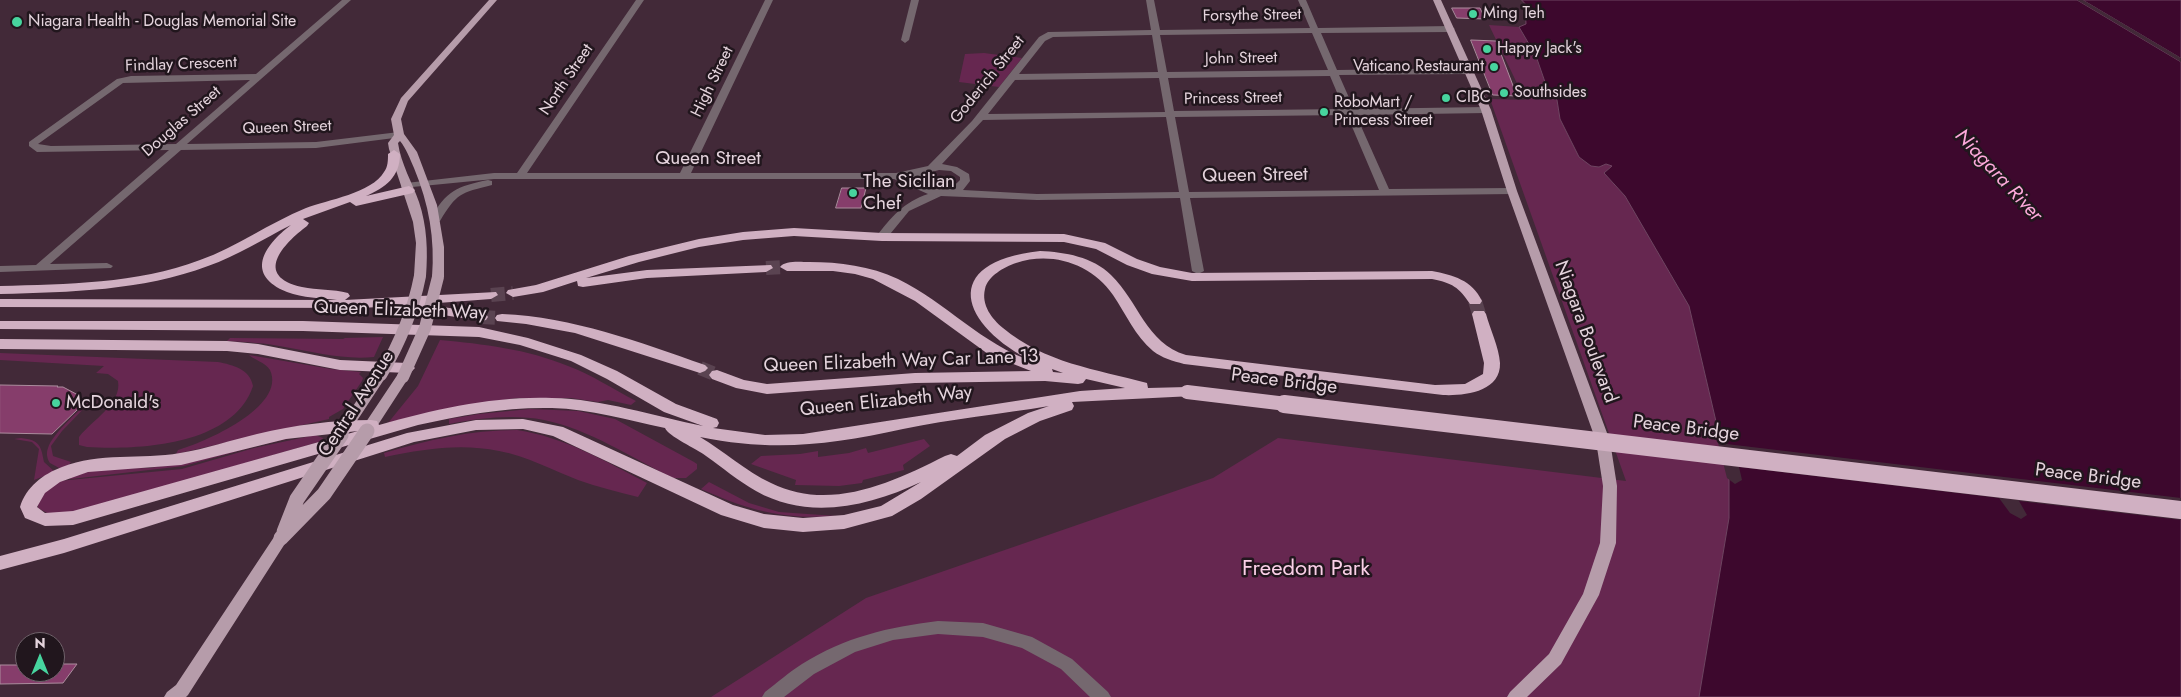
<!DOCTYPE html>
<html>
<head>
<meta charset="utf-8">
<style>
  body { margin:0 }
  #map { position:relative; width:2181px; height:697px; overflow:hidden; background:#422938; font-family:Jost,sans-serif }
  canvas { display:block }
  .north { position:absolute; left:15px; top:632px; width:50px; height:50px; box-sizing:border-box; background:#21161d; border:1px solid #6f626a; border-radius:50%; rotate:0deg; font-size:14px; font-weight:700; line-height:20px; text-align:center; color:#e5d4dd }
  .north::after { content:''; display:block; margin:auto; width:18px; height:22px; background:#47d49e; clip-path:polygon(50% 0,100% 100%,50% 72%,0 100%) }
</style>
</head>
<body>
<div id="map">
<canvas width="2181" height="697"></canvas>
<div class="north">N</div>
</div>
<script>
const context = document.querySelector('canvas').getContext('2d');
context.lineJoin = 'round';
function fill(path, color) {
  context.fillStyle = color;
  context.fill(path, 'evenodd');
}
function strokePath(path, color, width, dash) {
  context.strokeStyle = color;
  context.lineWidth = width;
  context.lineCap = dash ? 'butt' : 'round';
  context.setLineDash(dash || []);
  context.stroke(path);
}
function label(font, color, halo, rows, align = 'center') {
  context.font = font + ' Jost,sans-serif';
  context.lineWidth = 5;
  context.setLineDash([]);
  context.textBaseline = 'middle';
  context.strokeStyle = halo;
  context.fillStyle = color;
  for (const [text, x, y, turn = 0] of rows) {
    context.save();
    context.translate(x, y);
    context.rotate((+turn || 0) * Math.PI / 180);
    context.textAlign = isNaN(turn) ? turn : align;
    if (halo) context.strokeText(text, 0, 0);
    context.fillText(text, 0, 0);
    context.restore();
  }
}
const green = new Path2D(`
  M 1489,25 L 1519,27 L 1536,57 L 1546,85 L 1557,100 L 1560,119 L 1579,157 L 1592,166 L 1599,167 L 1606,164 L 1612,166 L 1604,173 L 1625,196 L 1689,306 L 1729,477 L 1729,518 L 1699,697 L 711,697 L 866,598 L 1213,478 L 1278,438 L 1626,481 L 1490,99 L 1525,100 Z
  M 984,53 L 1022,58 L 999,87 L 959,82 L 965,54 Z
  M 383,337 L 374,357 C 343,360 315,352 285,347 C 266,343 246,342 227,341 L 230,338 L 343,339 L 345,338 Z
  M 440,340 C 483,344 527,349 568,366 C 592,375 613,389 636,401 L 631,405 L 608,400 L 598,402 L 571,398 L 517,398 L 489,402 L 388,423 L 418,386 Z
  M 0,353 L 218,362 C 233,365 250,369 253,386 C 233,446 138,450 87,447 L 79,445 L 79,437 C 92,420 122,404 118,381 L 108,374 L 96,373 L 104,366 L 0,360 Z
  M 249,355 L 331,369 L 361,372 L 359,374 L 363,378 L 362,381 L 343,409 L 329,417 L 329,419 L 176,454 L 178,450 C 203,443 287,407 270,370 C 265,362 254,360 249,355 Z
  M 96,396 L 62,431 L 51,446 L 53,456 L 71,462 L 68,466 L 61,469 L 50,463 C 47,459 46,453 48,448 C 52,434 84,405 96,396 Z
  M 530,409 L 578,411 L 615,419 L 694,462 L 697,464 L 697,469 L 686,478 L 673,478 C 632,458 589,429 544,420 C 513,414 480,418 449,424 L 449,419 L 479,414 Z
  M 517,430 C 564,437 605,461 647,483 L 638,497 C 618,492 598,487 578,480 C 552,470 527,456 499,451 C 461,443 423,449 385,457 L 384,453 C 428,440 470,430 517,430 Z
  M 312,433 L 253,447 L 184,466 L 71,479 L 68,476 L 94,469 L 149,468 L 175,464 L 246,445 Z
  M 315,435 L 323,438 L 322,441 L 80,511 L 49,514 L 38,508 C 37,495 50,487 59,481 L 182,469 L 254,448 Z
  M 21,438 C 40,440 41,446 44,462 L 55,472 L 34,480 L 39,449 L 32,442 L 14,439 Z
  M 924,439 L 930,446 L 903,465 L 904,470 L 863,480 L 862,483 L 839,486 L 795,485 L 796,480 L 751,464 L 761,456 L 800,454 L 818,451 L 818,457 L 849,453 L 866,448 L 868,453 Z
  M 709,482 L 749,503 L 779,512 L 836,516 C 783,520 748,510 701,489 Z`);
const water = new Path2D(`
  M 1522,0 L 2077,0 L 2181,62 L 2181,697 L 1699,697 L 1729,518 L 1729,477 L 1689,306 L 1625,196 L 1604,173 L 1612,166 L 1606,164 L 1599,167 L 1591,166 L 1579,157 L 1560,119 L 1557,100 L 1546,85 L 1536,56 L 1519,27 L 1526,24 L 1525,4 Z
  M 2083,0 L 2181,0 L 2181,58 Z`);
const pier = new Path2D(`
  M 2077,0 L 2083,0 L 2181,58 L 2181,62 Z
  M 1718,443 L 2181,498 L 2181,520 L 2019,501 L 2027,515 L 2021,519 L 2010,513 L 1999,498 L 1739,467 L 1742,480 L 1735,484 L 1727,478 Z`);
const building = new Path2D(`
  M 1452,8 L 1480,8 L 1485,19 L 1457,18 Z
  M 1471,40 L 1496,41 L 1517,96 L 1493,95 Z
  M 842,188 L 866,188 L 861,208 L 836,208 Z
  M 0,385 L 58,386 L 57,387 L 63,387 L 80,396 L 82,401 L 77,410 L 52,434 L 0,433 Z
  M 55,664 L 77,664 L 63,683 L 0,684 L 0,665 L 25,665 L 25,672 L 55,672 Z`);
const highwayTunnel = new Path2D(`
  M 766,268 L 787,267
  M 491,295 L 513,293
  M 1475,301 L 1479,314
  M 481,317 L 502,318
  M 700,368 L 717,375`);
const minor = new Path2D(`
  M 342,0 L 351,0 L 187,144 L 316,142 L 399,132 L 404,135 L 402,137 L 316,148 L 181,150 L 50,264 L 107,263 L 113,266 L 111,268 L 0,272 L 0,266 L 36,265 L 169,150 L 37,152 L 29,146 L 29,142 L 117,79 L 131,76 L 256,74 ZM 250,80 L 176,144 L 51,146 L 38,144 L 123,83 Z
  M 636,0 L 644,0 L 527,173 L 680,173 L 765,0 L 773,0 L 691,173 L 896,173 L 928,166 L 972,121 L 1039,37 L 1048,32 L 1151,30 L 1146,0 L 1154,0 L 1160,30 L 1310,28 L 1298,0 L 1306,0 L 1318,28 L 1451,26 L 1455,29 L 1451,32 L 1321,33 L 1337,70 L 1470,68 L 1474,71 L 1470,74 L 1339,75 L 1354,109 L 1486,107 L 1491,110 L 1486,113 L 1356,115 L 1389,189 L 1512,188 L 1517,191 L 1512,194 L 1190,198 L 1204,271 L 1198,274 L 1192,271 L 1180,198 L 1037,200 L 941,196 L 909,211 L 886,239 L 882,240 L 876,237 C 891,217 904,202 928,194 L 894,179 L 494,179 L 402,188 L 401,186 L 406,183 L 494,173 L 517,173 ZM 1312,33 L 1328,70 L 1167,72 L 1160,35 ZM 1152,35 L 1158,72 L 1019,74 L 1045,41 L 1053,37 ZM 1330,76 L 1344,109 L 1174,111 L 1168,78 ZM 1159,78 L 1165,112 L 988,114 L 1015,80 ZM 1347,115 L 1379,190 L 1189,192 L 1175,117 ZM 1166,117 L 1179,192 L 1037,194 L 963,190 L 970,181 L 969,174 L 957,167 L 942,164 L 983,120 ZM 939,170 L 951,171 L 960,177 L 960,180 C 949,192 937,190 923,185 L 921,181 L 928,173 Z
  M 911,0 L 919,0 L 909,40 L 905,43 L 901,40 Z
  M 488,180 L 492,181 L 492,185 C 460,193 457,193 440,221 L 432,221 L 431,219 C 445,191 458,186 488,180 Z
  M 938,621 L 983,623 L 1032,637 L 1072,659 L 1108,692 L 1111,697 L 1090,697 L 1061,669 L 1022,648 L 983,637 L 938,634 L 893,640 L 855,652 L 814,674 L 784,697 L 762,697 L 765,692 C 777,683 789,672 802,664 C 845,637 889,627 938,621 Z`);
const major = new Path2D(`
  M 489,0 L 497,0 L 408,101 L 401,119 L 404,134 L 417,152 L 437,205 L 444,247 L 444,277 L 438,280 L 432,277 C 435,239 429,204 414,168 C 410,159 406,148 400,141 L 398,143 C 401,164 412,182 419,202 C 427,226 428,251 426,276 L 424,278 L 416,278 L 414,276 L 416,243 L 413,222 L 389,149 L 388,143 L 394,135 L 391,119 L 401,98 Z
  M 1433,0 L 1441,0 L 1491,110 L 1517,191 L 1610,441 L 1617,486 L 1616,543 L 1599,595 L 1561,664 L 1527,697 L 1507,697 L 1510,692 L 1549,654 L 1583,594 L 1600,543 L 1603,486 L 1596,441 L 1507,191 L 1481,110 Z
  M 381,371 L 387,375 L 347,436 L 337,436 L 335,433 L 337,430 L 376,372 Z
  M 403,373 L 409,377 L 372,434 L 362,434 L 360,431 L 398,374 Z
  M 281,532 L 286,534 L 288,538 L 286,542 L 188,695 L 186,697 L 164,697 L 167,692 L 176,685 L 276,534 Z`);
const highway = new Path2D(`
  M 394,150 L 400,154 C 400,177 385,188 366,196 L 409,186 L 415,190 L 413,193 L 356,206 L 350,202 L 303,219 L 309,223 L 307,226 C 283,244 253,276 302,287 C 317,290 333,289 348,293 L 350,296 L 345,300 L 496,292 L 498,295 L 491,299 L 425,304 L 486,314 L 488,317 L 486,320 L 481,321 L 418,311 L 413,310 L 411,307 L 412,305 L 361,308 L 0,307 L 0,299 L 337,300 C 321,298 303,298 287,292 C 245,275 263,246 291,225 C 263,239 237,256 208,266 C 141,291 71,292 0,294 L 0,286 C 67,284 136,284 200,260 C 237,247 269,223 306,208 C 327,200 372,193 384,172 C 388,167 388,160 388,154 Z
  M 794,228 L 882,233 L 1064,234 L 1105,243 L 1137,259 L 1160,267 L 1192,273 L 1432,271 C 1453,275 1472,280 1482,301 L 1480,304 L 1470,304 C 1459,287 1452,283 1432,279 L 1192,281 L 1152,274 L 1127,265 L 1096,249 L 1064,242 L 882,241 L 794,236 L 743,240 L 699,247 L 639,262 L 586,278 L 647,270 L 771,265 L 773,268 L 766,272 L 647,278 L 583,287 L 578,286 L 577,281 L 543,292 L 513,297 L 506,293 L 508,290 L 536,285 L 629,256 L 699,239 L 743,232 Z
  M 1040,251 C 1065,252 1093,257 1111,275 C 1139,302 1146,343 1186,355 L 1435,385 L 1465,384 L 1483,374 L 1484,363 L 1472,314 L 1474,311 L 1484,311 L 1486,314 C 1490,329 1499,347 1500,363 C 1501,392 1464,396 1443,395 L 1184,364 C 1173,361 1162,358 1153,351 C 1135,336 1126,314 1113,295 C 1092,264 1052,251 1016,263 C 1004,267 988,276 985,289 C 981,305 992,319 1003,328 C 1045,363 1095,369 1147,383 L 1148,388 L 1187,387 L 1193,388 L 1195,392 L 1193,396 L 1072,402 L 1074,406 L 1072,410 L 1040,421 L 1005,439 L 921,499 L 892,516 L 844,529 L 803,532 L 764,528 L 721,515 L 553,436 L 523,429 L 476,430 L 414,442 L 64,553 L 0,570 L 0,556 L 64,539 L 407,433 L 476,420 L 523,419 L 563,427 L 733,505 L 764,514 L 803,518 L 844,515 L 881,506 L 921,482 C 869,506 809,521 756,491 C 738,481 722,467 706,456 C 697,449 668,436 665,428 C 628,420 590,409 552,408 C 506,407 462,415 418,425 L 73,525 L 45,526 L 25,518 L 20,507 C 26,487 43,474 62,467 C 99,452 141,460 180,453 C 206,449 231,440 257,434 C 295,425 333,420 371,420 L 377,421 L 379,425 C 436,409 493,396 552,398 C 603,399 653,416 703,426 L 664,412 L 607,379 L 571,361 L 520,345 L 479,337 L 303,331 L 0,329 L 0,321 L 303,321 L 479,327 L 528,338 L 581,355 L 617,371 L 676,404 L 717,419 L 719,423 L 717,427 L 713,428 L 765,435 L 803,434 L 1080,391 L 1125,388 L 1086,379 L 1083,383 L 1078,384 L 1045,381 L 915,383 L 767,394 L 736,388 L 712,379 L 709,375 L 712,371 L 717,370 L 744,380 L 767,384 L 915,373 L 1031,371 L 988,354 L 915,301 L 873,279 L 855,274 L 833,271 L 787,271 L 780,267 C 785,260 801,262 809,262 C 840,262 870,266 898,279 C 947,303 981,344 1034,362 C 960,326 938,262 1040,251 ZM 1052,369 L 1063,373 L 1053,372 ZM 1049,406 L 1028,413 L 985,435 L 957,456 L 951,454 L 945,456 C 891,483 830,512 771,483 C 745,471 724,451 700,437 C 774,452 830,445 903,429 C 951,419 1001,414 1049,406 ZM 358,431 L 73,511 L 45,513 L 37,507 L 45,493 L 60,482 L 88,472 L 181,465 L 286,439 Z
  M 502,314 C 573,317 639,342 705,365 L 708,368 L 705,371 L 700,373 L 575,333 L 526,324 L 497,321 L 495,318 L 497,315 Z
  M 0,339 L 227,341 L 258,344 L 340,360 L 407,363 L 412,365 L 415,368 L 412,371 L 407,373 L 340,370 L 258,354 L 227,351 L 0,349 Z`);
const majorBridgeFar1 = new Path2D(`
  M 381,375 C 400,343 413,312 420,276
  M 403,377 L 425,328 L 438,277`);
const majorBridge = new Path2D(`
  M 284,532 L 297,499 L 341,435
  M 281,538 L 324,494 L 367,431`);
const highwayBridgeFar1 = new Path2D(`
  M 1187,392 L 1295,405`);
const highwayBridge = new Path2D(`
  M 1284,404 L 2181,510`);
const markers = [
  [1473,14,5,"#47d49e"],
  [17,22,6,"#47d49e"],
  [1487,49,5,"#47d49e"],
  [1494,67,5,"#47d49e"],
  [1504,93,5,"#47d49e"],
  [1446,98,5,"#47d49e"],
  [1324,112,5,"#47d49e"],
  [853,193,5,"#47d49e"],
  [56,403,5,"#47d49e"]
];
const farPoinames = [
  ["Ming Teh",1483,14],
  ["Niagara Health - Douglas Memorial Site",28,22],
  ["Happy Jack's",1497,49],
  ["Vaticano Restaurant",1484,67,"right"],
  ["Southsides",1514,93],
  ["CIBC",1456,98],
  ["RoboMart /",1334,103],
  ["Princess Street",1334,121]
];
const farStreetnames = [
  ["Forsythe Street",1252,16,-1],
  ["John Street",1241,59,-1],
  ["Findlay Crescent",181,65,-2],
  ["North Street",567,80,-56],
  ["Goderich Street",988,80,-51],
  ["High Street",713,82,-64],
  ["Princess Street",1233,99,-1],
  ["Douglas Street",182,122,-41],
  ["Queen Street",287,128,-2]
];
const streetNames = [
  ["Queen Street",708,159],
  ["Queen Street",1255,176,-1],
  ["Queen Elizabeth Way",400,311,2],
  ["Niagara Boulevard",1585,332,70],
  ["Queen Elizabeth Way Car Lane 13",901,362,-2],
  ["Peace Bridge",1284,382,7],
  ["Queen Elizabeth Way",886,402,-6],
  ["Central Avenue",357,404,-57],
  ["Peace Bridge",1686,429,7],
  ["Peace Bridge",2088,477,7]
];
const poiNames = [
  ["The Sicilian",863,182],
  ["Chef",863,204],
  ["McDonald's",66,403]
];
const waterNames = [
  ["Niagara River",1998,176,47]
];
const nearParknames = [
  ["Freedom Park",1306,570]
];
fill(green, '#662750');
fill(water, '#3d082d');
strokePath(water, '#6f4562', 1);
fill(pier, '#422938');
fill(building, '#863d6b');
strokePath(building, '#ac8d9e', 1);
strokePath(highwayTunnel, '#5a4351', 14, [14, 7]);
fill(minor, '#75686f');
fill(major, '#b69caa');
fill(highway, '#d0b0c2');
strokePath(majorBridgeFar1, '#b69caa', 12);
strokePath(majorBridge, '#b69caa', 15);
strokePath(highwayBridgeFar1, '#d0b0c2', 14);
strokePath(highwayBridge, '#d0b0c2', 18);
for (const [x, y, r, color] of markers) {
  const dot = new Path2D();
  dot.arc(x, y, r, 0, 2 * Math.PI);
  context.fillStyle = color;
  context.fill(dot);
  strokePath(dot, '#21161d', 2);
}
label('16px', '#e5d4dd', '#21161d', farPoinames, 'left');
label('16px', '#e5d4dd', '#21161d', farStreetnames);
label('19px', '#e5d4dd', '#21161d', streetNames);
label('19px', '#e5d4dd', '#21161d', poiNames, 'left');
label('italic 20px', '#fda9db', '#21161d', waterNames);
label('22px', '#facfe7', '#21161d', nearParknames);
</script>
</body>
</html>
